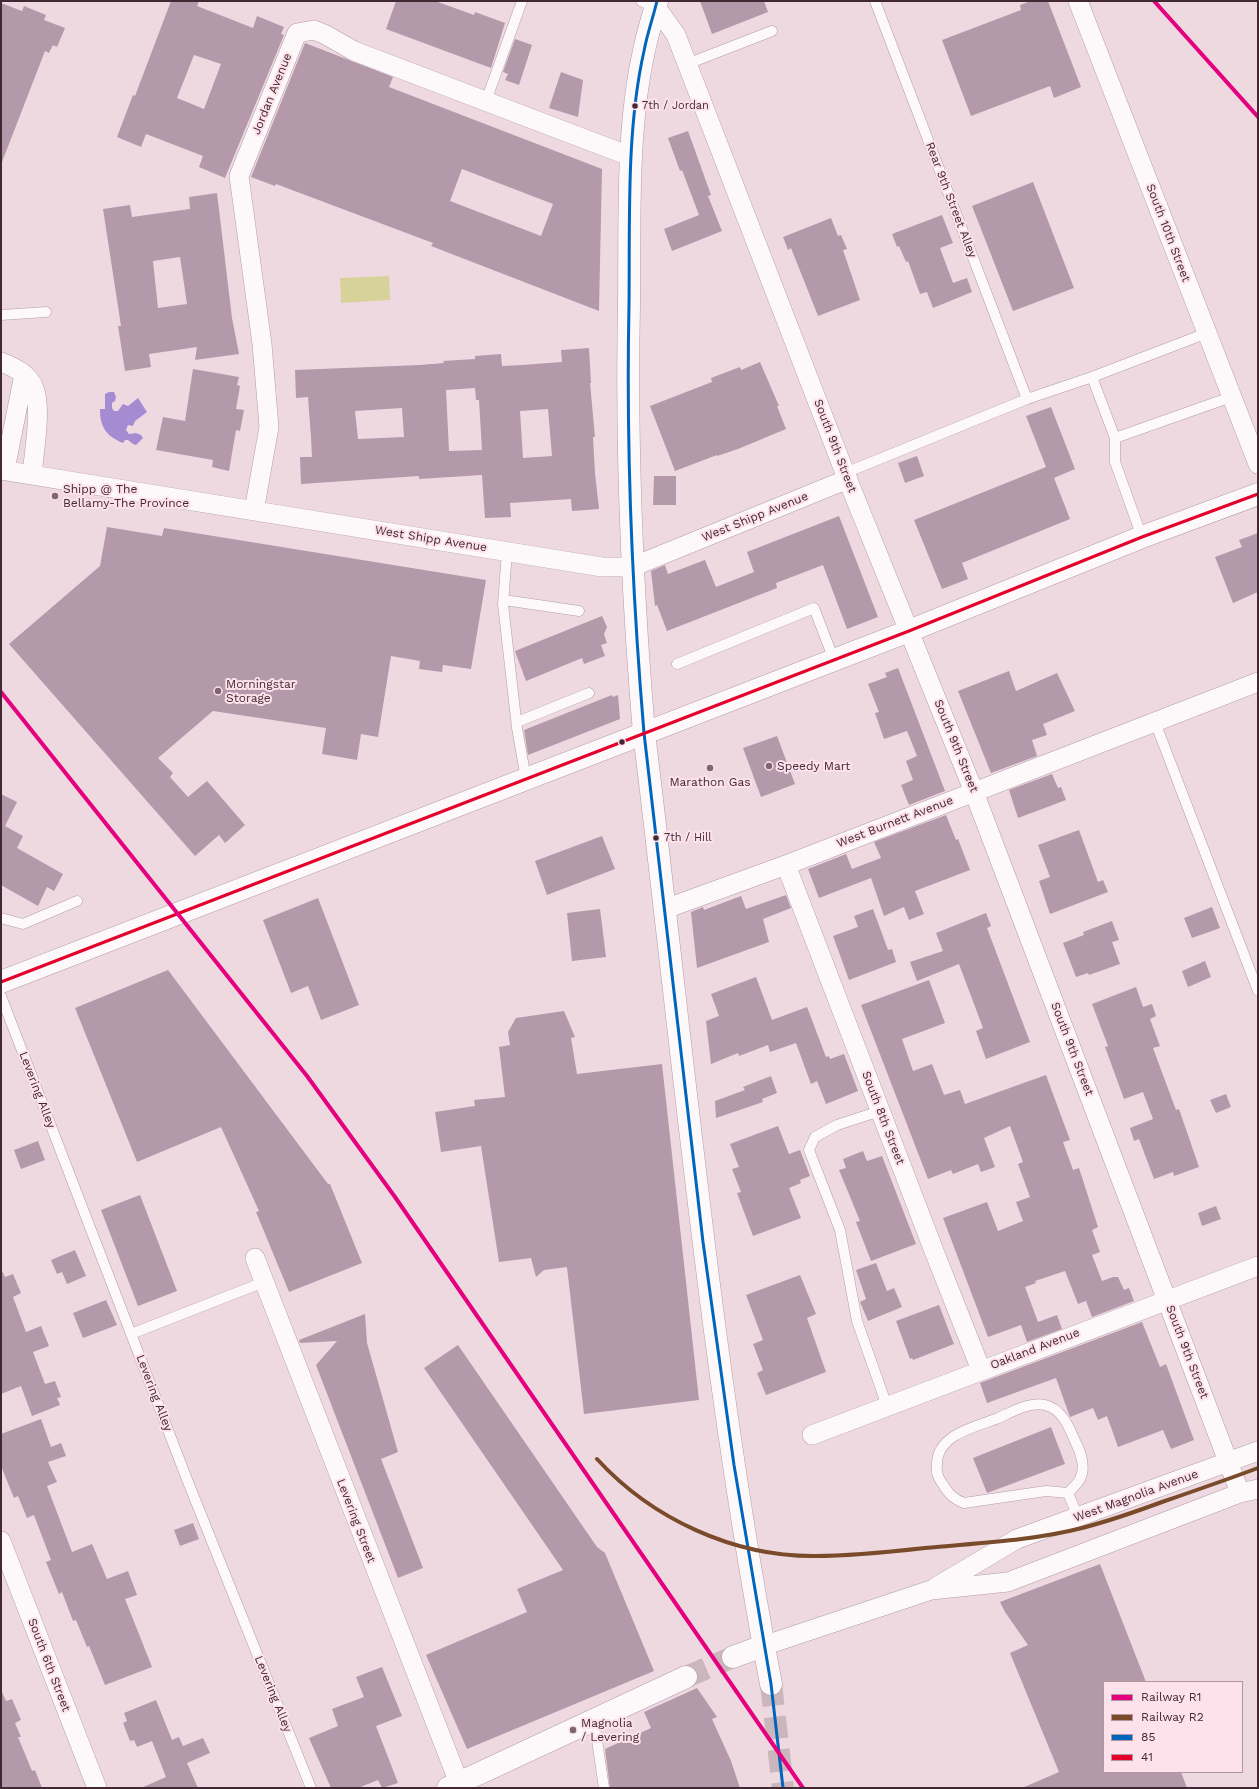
<!DOCTYPE html>
<html>
<head>
<meta charset="utf-8">
<style>
  body { margin:0 }
  #map { position:relative; width:1259px; height:1789px; overflow:hidden; background:#efd9e1; font-family:"Work Sans",sans-serif }
  canvas { display:block }
  .frame { position:absolute; inset:0; border:2px solid #422832; pointer-events:none }
  .legend { position:absolute; left:1103px; top:1681px; width:140px; height:92px; box-sizing:border-box; background:#fde1eb; border:1px solid #b297a1; margin:0; padding:5px 7px; list-style:none; font-size:12px; color:#422832 }
  .legend li { display:flex; align-items:center; gap:8px; height:20px }
  .legend b { width:20px; border:1px solid #b297a1 }
</style>
</head>
<body>
<div id="map">
<canvas width="1259" height="1789"></canvas>
<div class="frame"></div>
<ul class="legend">
<li><b style="height:5px;background:#e5007d"></b>Railway R1</li>
<li><b style="height:5px;background:#7a4b2a"></b>Railway R2</li>
<li><b style="height:5px;background:#0065bd"></b>85</li>
<li><b style="height:5px;background:#e4002b"></b>41</li>
</ul>
</div>
<script>
const context = document.querySelector('canvas').getContext('2d');
context.lineJoin = 'round';
function fill(path, color) {
  context.fillStyle = color;
  context.fill(path, 'evenodd');
}
function strokePath(path, color, width, dash) {
  context.strokeStyle = color;
  context.lineWidth = width;
  context.lineCap = dash ? 'butt' : 'round';
  context.setLineDash(dash || []);
  context.stroke(path);
}
function label(font, color, halo, rows, align = 'center') {
  context.font = font + ' "Work Sans",sans-serif';
  context.lineWidth = 4;
  context.setLineDash([]);
  context.textBaseline = 'middle';
  context.strokeStyle = halo;
  context.fillStyle = color;
  for (const [text, x, y, turn = 0] of rows) {
    context.save();
    context.translate(x, y);
    context.rotate((+turn || 0) * Math.PI / 180);
    context.textAlign = isNaN(turn) ? turn : align;
    if (halo) context.strokeText(text, 0, 0);
    context.fillText(text, 0, 0);
    context.restore();
  }
}
const green = new Path2D(`
  M 389,276 L 390,300 L 341,303 L 340,278 Z`);
const water = new Path2D(`
  M 109,392 L 114,392 L 116,397 L 115,401 L 112,403 L 112,408 L 114,411 L 118,411 L 123,404 L 128,406 L 138,398 L 147,412 L 135,421 L 133,426 L 128,425 L 126,430 L 129,434 L 136,433 L 141,435 L 143,438 L 136,445 L 133,444 L 128,440 L 125,440 L 123,443 C 106,436 100,427 100,409 L 105,409 L 105,394 Z`);
const building = new Path2D(`
  M 171,1 L 199,1 L 197,6 L 253,28 L 257,16 L 284,27 L 281,34 L 284,35 L 225,178 L 199,167 L 203,156 L 146,134 L 141,147 L 117,137 L 133,95 L 135,96 ZM 194,55 L 221,64 L 204,109 L 177,98 Z
  M 396,1 L 435,1 L 474,15 L 475,12 L 505,23 L 491,68 L 386,29 Z
  M 700,1 L 764,1 L 768,12 L 712,34 Z
  M 1031,1 L 1048,1 L 1081,87 L 1054,98 L 1050,86 L 971,116 L 942,40 L 1021,10 L 1020,5 Z
  M 1,3 L 22,11 L 24,6 L 46,15 L 44,20 L 65,28 L 57,47 L 53,45 L 49,53 L 45,51 L 2,162 Z
  M 515,39 L 532,45 L 519,85 L 505,80 L 508,74 L 503,72 Z
  M 305,43 L 393,77 L 389,87 L 602,169 L 599,311 L 431,246 L 433,243 L 276,184 L 275,186 L 251,177 ZM 462,169 L 553,204 L 541,236 L 450,201 Z
  M 561,72 L 583,80 L 578,117 L 549,108 Z
  M 688,131 L 711,195 L 708,196 L 722,231 L 672,251 L 664,229 L 699,215 L 682,170 L 680,171 L 668,138 Z
  M 1033,182 L 1074,288 L 1013,311 L 972,206 Z
  M 217,193 L 232,318 L 239,354 L 195,360 L 197,347 L 149,354 L 151,367 L 125,371 L 118,326 L 121,326 L 103,209 L 130,205 L 132,217 L 190,209 L 189,197 ZM 180,257 L 187,304 L 158,308 L 153,261 Z
  M 942,215 L 953,243 L 940,248 L 953,283 L 967,278 L 972,292 L 933,308 L 927,292 L 920,294 L 908,261 L 906,262 L 899,246 L 897,247 L 892,234 Z
  M 831,218 L 838,236 L 841,235 L 847,249 L 843,250 L 860,300 L 818,316 L 791,248 L 788,250 L 783,237 Z
  M 589,348 L 591,383 L 590,383 L 595,437 L 593,437 L 595,473 L 599,509 L 572,511 L 571,499 L 510,503 L 511,517 L 485,518 L 482,475 L 419,479 L 419,476 L 301,484 L 300,457 L 312,457 L 311,437 L 308,397 L 296,398 L 295,370 L 420,365 L 444,363 L 443,361 L 475,359 L 475,356 L 501,354 L 502,366 L 522,365 L 562,362 L 561,350 ZM 475,388 L 476,400 L 479,400 L 482,450 L 449,451 L 446,390 ZM 402,408 L 404,437 L 358,439 L 355,411 ZM 548,409 L 552,456 L 523,458 L 520,411 Z
  M 760,362 L 779,406 L 777,406 L 786,429 L 738,449 L 717,456 L 717,455 L 675,471 L 650,406 L 712,382 L 711,378 L 740,367 L 741,370 Z
  M 193,369 L 239,377 L 237,385 L 240,386 L 236,409 L 244,410 L 240,431 L 236,430 L 229,471 L 212,467 L 213,460 L 156,450 L 163,417 L 185,421 Z
  M 1051,407 L 1075,469 L 1054,478 L 1070,519 L 962,563 L 968,579 L 942,589 L 914,520 L 1046,467 L 1026,416 Z
  M 917,456 L 924,476 L 905,483 L 898,463 Z
  M 654,476 L 676,476 L 676,505 L 653,505 Z
  M 839,516 L 878,617 L 847,629 L 823,565 L 776,583 L 777,588 L 667,631 L 657,605 L 655,606 L 651,571 L 665,565 L 668,574 L 705,560 L 716,587 L 754,572 L 747,552 Z
  M 107,527 L 162,536 L 164,528 L 486,580 L 471,669 L 443,665 L 442,672 L 419,669 L 420,661 L 391,656 L 378,737 L 361,734 L 357,760 L 322,754 L 326,728 L 213,711 L 158,758 L 173,773 L 170,777 L 188,797 L 207,781 L 245,825 L 225,843 L 219,835 L 195,856 L 9,644 L 100,566 Z
  M 1258,533 L 1258,592 L 1233,603 L 1215,557 L 1242,547 L 1239,540 Z
  M 602,616 L 607,627 L 604,634 L 607,643 L 601,645 L 605,656 L 584,664 L 582,658 L 526,681 L 515,651 Z
  M 898,668 L 945,791 L 909,805 L 901,785 L 913,780 L 906,761 L 917,756 L 907,731 L 884,739 L 875,713 L 879,712 L 868,684 L 887,677 L 885,673 Z
  M 1009,671 L 1016,691 L 1057,673 L 1075,711 L 1043,724 L 1047,735 L 1032,740 L 1037,756 L 991,773 L 958,691 Z
  M 612,695 L 613,697 L 618,695 L 620,719 L 528,755 L 524,730 Z
  M 777,736 L 795,784 L 761,797 L 743,748 Z
  M 1052,774 L 1058,788 L 1061,787 L 1066,800 L 1018,818 L 1009,790 Z
  M 1,794 L 17,802 L 5,826 L 23,836 L 17,848 L 63,874 L 54,891 L 47,887 L 38,906 L 1,885 Z
  M 946,815 L 956,840 L 958,839 L 970,870 L 915,891 L 924,914 L 909,920 L 904,907 L 884,916 L 871,878 L 819,898 L 808,869 L 846,854 L 852,869 L 881,858 L 874,842 Z
  M 1079,830 L 1098,882 L 1103,880 L 1108,892 L 1050,914 L 1039,881 L 1050,877 L 1038,845 Z
  M 602,836 L 615,869 L 547,895 L 535,861 Z
  M 786,895 L 791,908 L 763,919 L 769,942 L 697,968 L 691,912 L 703,907 L 704,910 L 741,896 L 746,909 Z
  M 318,898 L 359,1005 L 321,1020 L 308,986 L 291,993 L 263,920 Z
  M 1212,907 L 1220,928 L 1192,938 L 1184,918 Z
  M 600,909 L 606,957 L 572,961 L 567,913 Z
  M 873,909 L 888,950 L 892,949 L 896,962 L 849,980 L 833,936 L 858,927 L 854,916 Z
  M 986,913 L 991,926 L 987,928 L 1030,1042 L 986,1059 L 976,1031 L 983,1028 L 959,964 L 917,981 L 910,962 L 943,951 L 936,933 Z
  M 1112,921 L 1119,940 L 1112,942 L 1120,964 L 1089,975 L 1088,973 L 1076,977 L 1063,943 L 1084,935 L 1083,932 Z
  M 1205,961 L 1211,977 L 1188,987 L 1182,971 Z
  M 168,970 L 328,1184 L 330,1184 L 362,1263 L 289,1292 L 256,1212 L 259,1211 L 221,1127 L 137,1162 L 75,1008 Z
  M 756,977 L 772,1020 L 807,1007 L 826,1057 L 829,1056 L 830,1059 L 844,1054 L 858,1091 L 826,1104 L 817,1081 L 811,1084 L 796,1043 L 770,1052 L 768,1045 L 739,1056 L 738,1053 L 711,1064 L 706,1021 L 719,1016 L 711,994 Z
  M 929,980 L 945,1023 L 902,1039 L 913,1071 L 932,1064 L 944,1095 L 960,1090 L 965,1104 L 1046,1075 L 1070,1140 L 1063,1142 L 1073,1170 L 1079,1168 L 1098,1227 L 1092,1230 L 1100,1252 L 1092,1255 L 1102,1281 L 1113,1277 L 1118,1277 L 1124,1290 L 1129,1288 L 1134,1301 L 1092,1317 L 1086,1301 L 1078,1304 L 1065,1271 L 1035,1281 L 1036,1283 L 1025,1287 L 1038,1322 L 1057,1315 L 1062,1329 L 1027,1342 L 1021,1325 L 988,1337 L 943,1218 L 987,1202 L 998,1231 L 1023,1221 L 1016,1202 L 1030,1197 L 1018,1164 L 1023,1162 L 1010,1126 L 984,1138 L 995,1167 L 981,1172 L 978,1164 L 953,1174 L 951,1170 L 928,1179 L 861,1005 Z
  M 1136,987 L 1143,1007 L 1152,1004 L 1156,1016 L 1150,1019 L 1160,1046 L 1153,1048 L 1176,1110 L 1179,1109 L 1199,1167 L 1174,1176 L 1173,1172 L 1154,1179 L 1139,1139 L 1134,1141 L 1130,1128 L 1153,1119 L 1143,1092 L 1124,1099 L 1105,1047 L 1108,1046 L 1092,1004 Z
  M 564,1011 L 575,1037 L 571,1038 L 577,1074 L 662,1064 L 699,1400 L 584,1414 L 567,1267 L 544,1270 L 536,1277 L 531,1258 L 499,1262 L 481,1146 L 441,1152 L 435,1112 L 475,1106 L 474,1100 L 505,1097 L 499,1047 L 510,1045 L 508,1032 L 516,1018 Z
  M 771,1076 L 777,1093 L 762,1099 L 763,1102 L 716,1118 L 715,1101 L 745,1090 L 743,1087 Z
  M 1226,1094 L 1231,1107 L 1216,1113 L 1210,1100 Z
  M 778,1126 L 789,1154 L 800,1150 L 810,1176 L 800,1180 L 801,1183 L 789,1188 L 801,1218 L 753,1236 L 737,1193 L 741,1192 L 732,1169 L 739,1167 L 730,1144 Z
  M 38,1141 L 45,1160 L 21,1169 L 14,1150 Z
  M 863,1151 L 867,1161 L 882,1156 L 916,1244 L 871,1261 L 856,1222 L 860,1221 L 839,1170 L 846,1168 L 843,1159 Z
  M 140,1195 L 177,1291 L 138,1306 L 101,1210 Z
  M 1216,1206 L 1221,1219 L 1202,1226 L 1198,1213 Z
  M 75,1250 L 86,1276 L 67,1284 L 62,1272 L 57,1274 L 51,1260 Z
  M 876,1263 L 887,1291 L 894,1288 L 902,1307 L 868,1321 L 860,1302 L 866,1299 L 856,1270 Z
  M 1,1269 L 5,1277 L 13,1274 L 21,1293 L 13,1297 L 26,1332 L 41,1326 L 49,1346 L 33,1352 L 45,1384 L 55,1381 L 61,1397 L 57,1398 L 60,1405 L 32,1416 L 21,1386 L 1,1394 Z
  M 800,1275 L 816,1314 L 807,1318 L 826,1372 L 766,1395 L 757,1373 L 763,1370 L 753,1344 L 763,1340 L 746,1295 Z
  M 106,1300 L 117,1325 L 83,1338 L 73,1313 Z
  M 939,1305 L 954,1344 L 913,1360 L 912,1358 L 910,1359 L 896,1321 Z
  M 365,1314 L 367,1343 L 398,1452 L 381,1459 L 423,1568 L 398,1578 L 316,1365 L 337,1341 L 300,1343 L 299,1340 Z
  M 1142,1322 L 1160,1367 L 1166,1364 L 1194,1440 L 1171,1449 L 1163,1430 L 1118,1447 L 1107,1416 L 1098,1420 L 1093,1408 L 1070,1417 L 1056,1378 L 987,1403 L 980,1383 Z
  M 458,1345 L 597,1547 L 605,1553 L 654,1671 L 467,1749 L 426,1655 L 527,1612 L 517,1589 L 563,1570 L 424,1368 Z
  M 41,1419 L 51,1447 L 61,1443 L 66,1456 L 48,1462 L 57,1482 L 47,1486 L 72,1552 L 92,1544 L 107,1579 L 128,1571 L 137,1595 L 125,1599 L 152,1667 L 105,1685 L 89,1646 L 87,1647 L 76,1620 L 73,1621 L 62,1592 L 59,1594 L 46,1562 L 51,1560 L 34,1515 L 27,1518 L 18,1496 L 14,1498 L 1,1466 L 1,1434 Z
  M 1051,1427 L 1065,1464 L 987,1493 L 973,1458 Z
  M 193,1523 L 199,1539 L 180,1546 L 174,1530 Z
  M 1100,1564 L 1146,1682 L 1104,1682 L 1104,1772 L 1181,1772 L 1187,1788 L 1022,1788 L 1059,1772 L 1010,1653 L 1028,1645 L 1005,1612 L 1000,1602 Z
  M 382,1667 L 402,1716 L 376,1726 L 398,1783 L 382,1788 L 378,1780 L 358,1788 L 331,1788 L 309,1738 L 338,1726 L 332,1709 L 364,1697 L 356,1677 Z
  M 697,1688 L 717,1717 L 712,1719 L 731,1761 L 740,1788 L 610,1788 L 605,1749 L 651,1728 L 644,1712 Z
  M 1,1690 L 6,1701 L 12,1699 L 21,1720 L 15,1723 L 21,1737 L 18,1737 L 32,1771 L 35,1770 L 42,1788 L 1,1788 Z
  M 156,1700 L 172,1740 L 179,1737 L 183,1746 L 203,1738 L 210,1753 L 187,1763 L 198,1788 L 141,1788 L 166,1777 L 152,1741 L 137,1747 L 134,1740 L 130,1741 L 123,1723 L 127,1721 L 124,1713 Z`);
const tertiaryTunnel = new Path2D(`
  M 686,1677 L 733,1657`);
const primaryTunnel = new Path2D(`
  M 771,1684 L 783,1788`);
const service = new Path2D(`
  M 641,1 L 656,7
  M 875,1 L 1027,399
  M 687,64 L 772,31
  M 486,101 L 522,1
  M 1,315 L 46,312
  M 1092,377 L 1115,438 L 1115,462 L 1142,537
  M 1115,438 L 1231,397
  M 845,473 L 1027,399 L 1092,377 L 1207,333
  M 507,552 L 503,604 L 517,728 L 526,779
  M 504,600 L 579,611
  M 677,664 L 814,608 L 834,660
  M 517,722 L 589,693
  M 1155,722 L 1258,991
  M 1,918 L 23,924 L 77,901
  M 1,996 L 188,1482 L 311,1788
  M 880,1111 L 837,1125 L 815,1137 L 809,1150 L 840,1230 L 857,1321 L 887,1406
  M 131,1334 L 264,1282
  M 1068,1493 L 1046,1491 L 964,1503 C 953,1499 948,1493 942,1483 C 938,1478 936,1470 937,1463 C 938,1435 974,1427 996,1419 C 1010,1413 1030,1401 1045,1405 C 1062,1409 1069,1427 1075,1441 C 1081,1452 1086,1468 1080,1479 C 1077,1484 1072,1489 1068,1493 L 1078,1517
  M 594,1720 L 604,1788`);
const minor = new Path2D(`
  M 1078,1 L 1258,464
  M 656,7 L 676,35 L 845,473 L 974,792 L 1240,1493
  M 1,362 C 14,367 29,374 34,388 C 42,408 34,452 32,475
  M 1,470 L 602,567 L 632,567 L 848,479
  M 5,470 L 24,374
  M 254,511 L 269,427 L 262,344 L 239,176 L 297,33 L 314,30 L 326,35 L 354,51 L 632,157
  M 786,865 L 934,1251 L 981,1370
  M 665,909 L 786,865 L 1258,682
  M 255,1258 L 459,1783
  M 812,1435 L 1258,1266
  M 1,1541 L 97,1788
  M 936,1587 L 1017,1539 L 1258,1451
  M 763,1646 L 931,1590 L 1008,1582 L 1240,1493 L 1258,1489`);
const tertiary = new Path2D(`
  M 1,982 L 909,631 L 1142,537 L 1258,494
  M 733,1657 L 763,1646
  M 448,1788 L 686,1677`);
const primary = new Path2D(`
  M 657,1 C 653,18 647,34 644,51 C 626,131 630,223 629,305 C 626,448 632,591 644,733 C 683,1051 711,1370 771,1684`);
const bus1 = new Path2D(`
  M 657,1 C 653,18 647,34 644,51 C 626,131 630,223 629,305 C 626,448 632,591 644,733 L 703,1242 L 734,1465 L 771,1684 L 783,1788`);
const bus2 = new Path2D(`
  M 1,982 L 909,631 L 1142,537 L 1258,494`);
const rail1 = new Path2D(`
  M 1154,1 L 1258,117
  M 1,692 L 307,1076 L 395,1197 L 803,1788`);
const rail2 = new Path2D(`
  M 597,1459 C 652,1519 734,1557 816,1556 C 852,1556 889,1552 925,1548 C 977,1543 1031,1541 1082,1528 C 1109,1521 1135,1512 1162,1502 C 1194,1491 1226,1480 1258,1468`);
const markers = [
  [635,106,3.5,"#422832"],
  [55,496,4,"#7f666f"],
  [218,691,4,"#7f666f"],
  [622,742,3.5,"#422832"],
  [769,766,4,"#7f666f"],
  [710,768,4,"#7f666f"],
  [656,838,3.5,"#422832"],
  [573,1730,4,"#7f666f"]
];
const busNames = [
  ["7th / Jordan",642,106],
  ["7th / Hill",664,838]
];
const streetNames = [
  ["Jordan Avenue",272,94,-68],
  ["Rear 9th Street Alley",951,200,69],
  ["South 10th Street",1168,233,69],
  ["South 9th Street",835,446,69],
  ["West Shipp Avenue",755,517,-22],
  ["West Shipp Avenue",431,539,9],
  ["South 9th Street",956,746,68],
  ["West Burnett Avenue",895,822,-21],
  ["South 9th Street",1072,1049,69],
  ["Levering Alley",37,1090,69],
  ["South 8th Street",883,1118,69],
  ["Oakland Avenue",1035,1349,-21],
  ["South 9th Street",1187,1352,69],
  ["Levering Alley",154,1393,69],
  ["West Magnolia Avenue",1136,1496,-20],
  ["Levering Street",356,1521,69],
  ["South 6th Street",49,1665,69],
  ["Levering Alley",273,1694,68]
];
const poiNames = [
  ["Shipp @ The",63,489],
  ["Bellamy-The Province",63,503],
  ["Morningstar",226,684],
  ["Storage",226,698],
  ["Speedy Mart",777,766],
  ["Marathon Gas",710,782,"center"],
  ["Magnolia",581,1723],
  ["/ Levering",581,1737]
];
fill(green, '#d7d29a');
fill(water, '#a58cd2');
fill(building, '#b399aa');
strokePath(tertiaryTunnel, '#ccb6be', 22, [22, 11]);
strokePath(primaryTunnel, '#ccb6be', 22, [22, 11]);
strokePath(service, '#b29ca5', 11);
strokePath(minor, '#b29ca5', 20);
strokePath(tertiary, '#b29ca5', 23);
strokePath(primary, '#b29ca5', 23);
strokePath(service, '#fdf9fa', 10);
strokePath(minor, '#fdf9fa', 19);
strokePath(tertiary, '#fdf9fa', 22);
strokePath(primary, '#fdf9fa', 22);
strokePath(bus1, '#0065bd', 3);
strokePath(bus2, '#e4002b', 3);
strokePath(rail1, '#e5007d', 4);
strokePath(rail2, '#7a4b2a', 4);
for (const [x, y, r, color] of markers) {
  const dot = new Path2D();
  dot.arc(x, y, r, 0, 2 * Math.PI);
  context.fillStyle = color;
  context.fill(dot);
  strokePath(dot, '#fde1eb', 1.5);
}
label('11px', '#422832', '#fde1eb', busNames, 'left');
label('12px', '#422832', '#fde1eb', streetNames);
label('12px', '#422832', '#fde1eb', poiNames, 'left');
</script>
</body>
</html>
